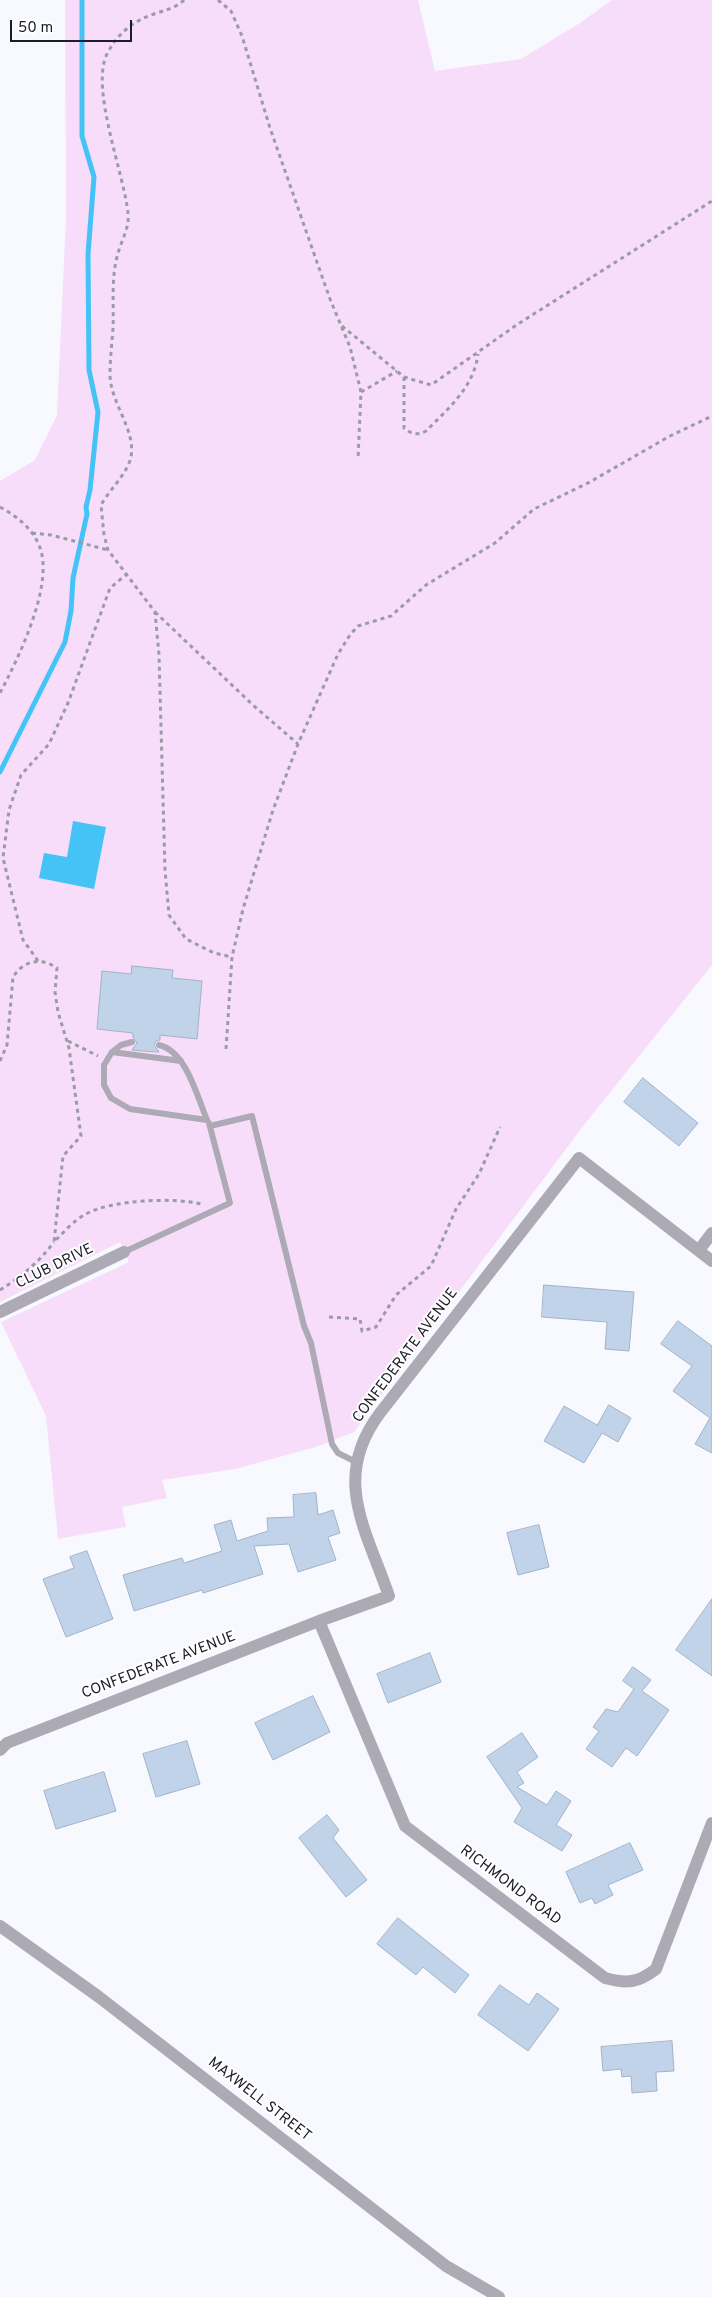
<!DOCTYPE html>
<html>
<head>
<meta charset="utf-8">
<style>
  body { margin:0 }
  #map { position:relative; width:712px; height:2297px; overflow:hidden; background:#f7f9fe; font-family:Overpass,sans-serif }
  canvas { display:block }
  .scale { position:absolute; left:10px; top:20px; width:122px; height:22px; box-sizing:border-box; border:2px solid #1c1e27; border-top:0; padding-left:6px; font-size:15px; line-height:18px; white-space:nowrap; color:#1c1e27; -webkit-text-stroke:4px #fff; paint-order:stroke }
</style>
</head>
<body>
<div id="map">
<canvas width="712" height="2297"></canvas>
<div class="scale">50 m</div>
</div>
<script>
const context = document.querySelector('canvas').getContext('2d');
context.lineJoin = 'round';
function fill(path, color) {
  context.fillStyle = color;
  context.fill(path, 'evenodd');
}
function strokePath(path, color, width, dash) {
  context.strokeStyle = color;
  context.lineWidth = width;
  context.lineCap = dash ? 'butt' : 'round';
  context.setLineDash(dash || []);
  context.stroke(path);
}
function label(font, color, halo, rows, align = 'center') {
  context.font = font + ' Overpass,sans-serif';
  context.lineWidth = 4;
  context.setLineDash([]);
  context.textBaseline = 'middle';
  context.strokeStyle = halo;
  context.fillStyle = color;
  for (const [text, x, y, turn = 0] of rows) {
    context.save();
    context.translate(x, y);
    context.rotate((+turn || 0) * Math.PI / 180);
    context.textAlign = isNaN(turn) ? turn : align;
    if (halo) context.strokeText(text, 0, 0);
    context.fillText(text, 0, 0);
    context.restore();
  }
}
const green = new Path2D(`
  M 65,0 L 418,0 L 435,71 L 521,59 L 580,23 L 612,0 L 712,0 L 712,965 L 584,1125 L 354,1432 L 316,1447 L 235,1469 L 162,1480 L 167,1498 L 122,1507 L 126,1527 L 58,1539 L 46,1416 L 1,1322 L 129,1262 L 120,1242 L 0,1302 L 0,481 L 35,460 L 57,415 L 66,219 Z`);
const water = new Path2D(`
  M 73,821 L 106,827 L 94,889 L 39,878 L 44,853 L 67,857 Z`);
const stream = new Path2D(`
  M 0,772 L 65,642 L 71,611 L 73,578 L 87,514 L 86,507 L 90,490 L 98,412 L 89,370 L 88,254 L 94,177 L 82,136 L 82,0`);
const building = new Path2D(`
  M 132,966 L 173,970 L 172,978 L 202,981 L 197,1039 L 160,1035 L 160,1040 L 156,1041 L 154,1045 L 159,1052 L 142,1051 L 132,1050 L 137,1043 L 133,1037 L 133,1033 L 97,1029 L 102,971 L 131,974 Z
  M 643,1078 L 698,1123 L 679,1146 L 624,1102 Z
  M 544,1285 L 634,1292 L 629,1351 L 605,1349 L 607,1322 L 542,1317 Z
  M 678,1321 L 712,1346 L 712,1453 L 695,1444 L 710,1418 L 673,1391 L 692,1366 L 661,1344 Z
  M 609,1405 L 631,1418 L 618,1442 L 602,1433 L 584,1463 L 544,1441 L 564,1406 L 597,1425 Z
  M 316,1493 L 318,1515 L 333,1510 L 340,1533 L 328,1537 L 336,1560 L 298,1572 L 289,1544 L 254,1546 L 263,1574 L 203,1593 L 202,1590 L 134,1611 L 123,1575 L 182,1558 L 184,1563 L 222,1551 L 214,1525 L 231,1520 L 237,1541 L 268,1531 L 267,1518 L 294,1517 L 293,1495 Z
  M 539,1525 L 549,1567 L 518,1575 L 507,1533 Z
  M 87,1551 L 113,1619 L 66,1637 L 43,1579 L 74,1568 L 70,1557 Z
  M 712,1599 L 712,1676 L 676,1650 Z
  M 430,1653 L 441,1682 L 388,1703 L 377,1674 Z
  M 633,1667 L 651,1680 L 642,1691 L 669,1710 L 637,1756 L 626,1748 L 612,1767 L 586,1749 L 599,1731 L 593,1727 L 606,1709 L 618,1712 L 634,1689 L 623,1681 Z
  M 313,1696 L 330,1732 L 273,1760 L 255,1723 Z
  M 522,1733 L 538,1757 L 517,1772 L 524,1783 L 517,1787 L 547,1805 L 556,1791 L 571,1801 L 556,1825 L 572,1835 L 562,1851 L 514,1822 L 522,1808 L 487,1757 Z
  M 187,1741 L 200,1784 L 156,1797 L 143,1754 Z
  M 104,1772 L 116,1811 L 56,1829 L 44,1791 Z
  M 327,1815 L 339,1830 L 333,1838 L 367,1880 L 346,1897 L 299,1838 Z
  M 630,1843 L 643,1870 L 608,1885 L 613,1895 L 595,1904 L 592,1898 L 580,1903 L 566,1872 Z
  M 398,1918 L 469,1975 L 455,1993 L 423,1967 L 416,1975 L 377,1944 Z
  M 500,1985 L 529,2005 L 537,1993 L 559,2009 L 528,2051 L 478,2015 Z
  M 672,2041 L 674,2071 L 656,2072 L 657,2091 L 632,2093 L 631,2076 L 622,2077 L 621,2069 L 603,2071 L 601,2047 Z`);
const path = new Path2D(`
  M 184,0 C 176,8 165,10 154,14 C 133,21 117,34 107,54 C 90,88 124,174 128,213 C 130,228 120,243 117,257 C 111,280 114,305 113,328 C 112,343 110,359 110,374 C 110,403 136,429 131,457 C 127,474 110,489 101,505 L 104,535 L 108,550 L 155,612 L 159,655 L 165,870 L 169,915 L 186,939 L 214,953 L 232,957
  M 218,0 L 231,11 L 242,36 L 270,128 L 312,248 L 330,299 L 350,347 L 361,392 L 358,459
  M 342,326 L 404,377 L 431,385 L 518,324 L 712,201
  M 404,377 L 404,428 C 411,434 417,436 426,431 C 448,409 474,387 478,354
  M 361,392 L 397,371
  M 0,507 C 18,517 35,530 41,551 C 52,589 18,659 0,693
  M 32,533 L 51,535 L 108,550
  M 155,612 L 254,706 L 298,744
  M 38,961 L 23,940 L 3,858 L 9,810 L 21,775 L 49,744 L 68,703 L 110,588 L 127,574
  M 68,1041 L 98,1056
  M 226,1049 L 232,957 L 243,909 L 273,810 L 298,744 L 338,654 L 350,635 L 358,626 L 391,616 L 426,585 L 495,543 L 534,509 L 588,483 L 670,436 L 712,416
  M 0,1061 L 7,1045 L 13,977 C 24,960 41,957 57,968 L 55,992 L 58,1012 L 69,1048 L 81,1136 L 63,1156 L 54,1242 C 64,1232 74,1220 86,1214 C 110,1200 175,1197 201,1204
  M 0,1290 C 21,1277 39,1262 54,1242
  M 329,1317 L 360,1319 L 362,1331 L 376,1327 L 396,1295 L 431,1266 L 456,1209 L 479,1174 L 500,1127`);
const lane = new Path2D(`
  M 132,1042 L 121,1045 L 112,1052 L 104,1065 L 104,1085 L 111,1098 L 130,1109 L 207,1120 C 197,1096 186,1051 159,1045
  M 112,1052 L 181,1061
  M 210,1126 L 252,1116 L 304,1326 L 311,1343 L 332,1444 L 338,1453 L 356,1462
  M 124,1252 L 230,1203 L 209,1123`);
const street = new Path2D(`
  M 699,1250 L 712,1233
  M 0,1312 L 124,1252
  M 319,1621 L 405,1826 L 605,1978 C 627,1984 638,1983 656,1969 L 712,1823
  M 0,1750 L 7,1743 L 319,1621 L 389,1596 C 366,1529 331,1478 380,1413 L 579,1158 L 712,1261
  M 0,1926 L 99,1997 L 446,2266 L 499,2297`);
const streetNames = [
  ["CLUB DRIVE",55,1267,-26],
  ["CONFEDERATE AVENUE",406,1356,-53],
  ["CONFEDERATE AVENUE",159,1666,-21],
  ["RICHMOND ROAD",510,1886,37],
  ["MAXWELL STREET",259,2100,38]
];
fill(green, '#f7ddfa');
fill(water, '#46c3f6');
strokePath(stream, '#46c3f6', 5);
fill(building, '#c0d3e9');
strokePath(building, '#a1b3c9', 1);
strokePath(path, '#9a9ca3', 3, [4, 4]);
strokePath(lane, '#adaab5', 6);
strokePath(street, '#adaab5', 12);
label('15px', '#1c1e27', '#fff', streetNames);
</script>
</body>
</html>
